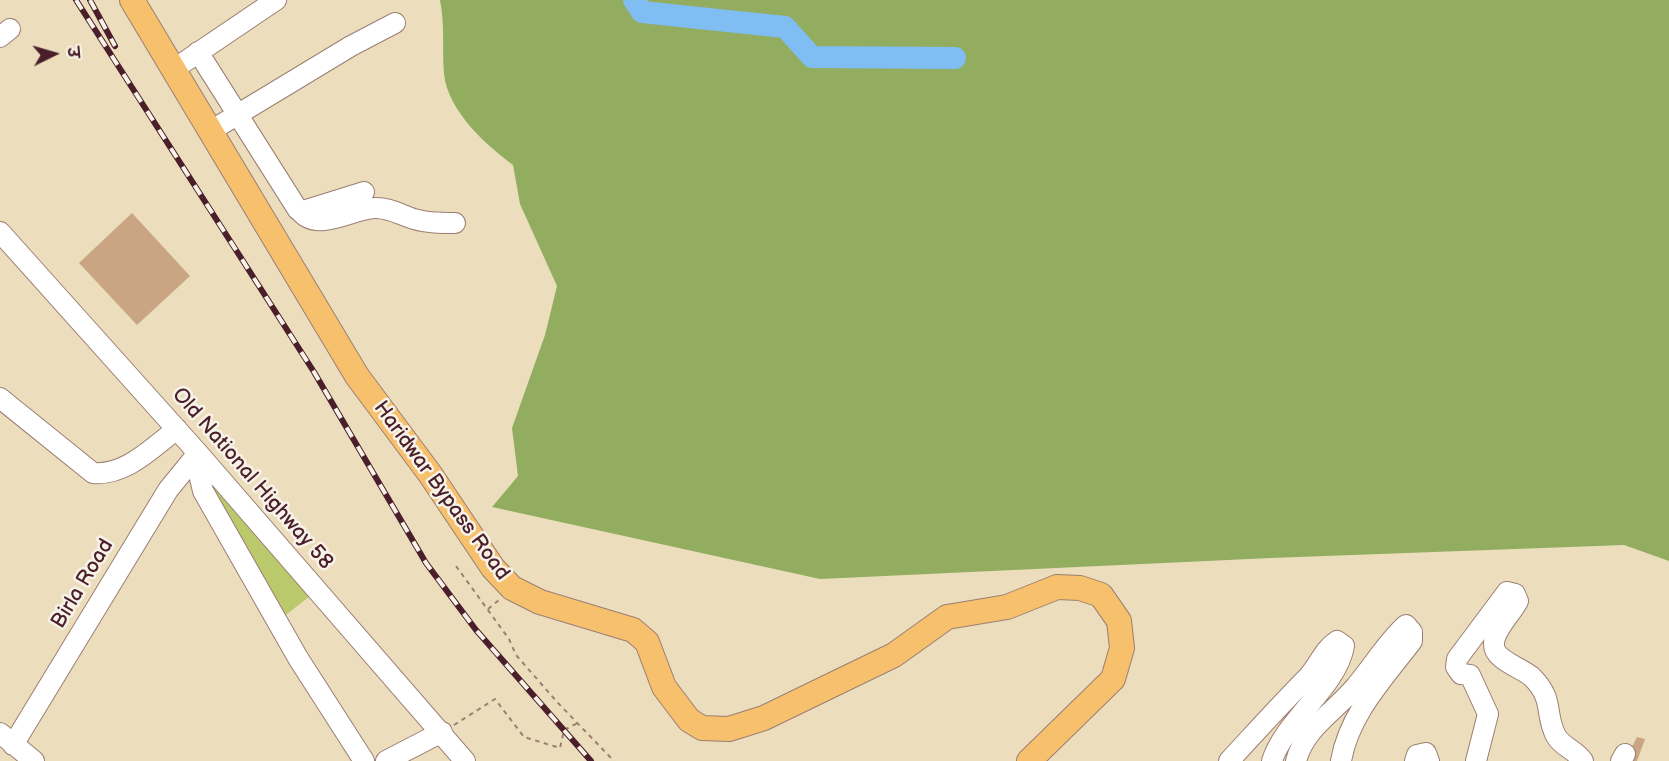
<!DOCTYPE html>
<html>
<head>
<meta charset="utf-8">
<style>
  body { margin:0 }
  #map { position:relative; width:1669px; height:761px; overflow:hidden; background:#ecdebc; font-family:"Balsamiq Sans","Playpen Sans Deva",sans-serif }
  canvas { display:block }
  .north { position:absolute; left:24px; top:24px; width:60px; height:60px; -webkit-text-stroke:4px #f7f3e8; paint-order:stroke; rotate:85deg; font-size:16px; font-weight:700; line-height:24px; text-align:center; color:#4a1f2b }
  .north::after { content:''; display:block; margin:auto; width:21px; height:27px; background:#4a1f2b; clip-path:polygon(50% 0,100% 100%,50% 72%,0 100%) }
</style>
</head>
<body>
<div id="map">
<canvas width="1669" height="761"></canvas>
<div class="north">उ</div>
</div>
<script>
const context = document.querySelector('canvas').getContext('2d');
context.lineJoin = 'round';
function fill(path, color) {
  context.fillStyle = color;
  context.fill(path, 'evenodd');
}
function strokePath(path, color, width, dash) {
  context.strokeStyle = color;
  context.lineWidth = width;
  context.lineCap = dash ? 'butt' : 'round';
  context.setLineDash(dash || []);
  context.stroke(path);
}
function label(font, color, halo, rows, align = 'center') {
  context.font = font + ' "Balsamiq Sans",sans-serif';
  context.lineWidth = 5;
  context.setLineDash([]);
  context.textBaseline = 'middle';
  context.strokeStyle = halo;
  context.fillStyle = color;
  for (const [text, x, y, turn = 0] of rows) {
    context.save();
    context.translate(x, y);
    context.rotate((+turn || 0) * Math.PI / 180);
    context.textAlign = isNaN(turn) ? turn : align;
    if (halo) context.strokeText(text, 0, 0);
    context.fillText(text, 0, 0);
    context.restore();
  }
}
const green = new Path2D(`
  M 217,478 L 320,588 L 282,618 L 207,484 Z`);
const forest = new Path2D(`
  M 440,0 L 1669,0 L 1669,561 L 1624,545 L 1271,558 L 820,579 L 492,507 L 518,476 L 512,428 L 545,335 L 557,286 L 520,204 L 513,165 C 486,145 448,111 444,74 C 442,49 445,25 440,0 Z`);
const river = new Path2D(`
  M 634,0 L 642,12 L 785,27 L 812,57 L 955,58`);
const building = new Path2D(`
  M 132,213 L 190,276 L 137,325 L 79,263 Z
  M 1637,737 L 1645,739 L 1637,761 L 1625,761 Z`);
const path = new Path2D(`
  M 456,566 L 509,639 L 516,655 L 558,703 L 614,761
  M 488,609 L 499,600
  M 454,725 L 495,699 L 524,737 L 560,748 L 564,730 L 578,723`);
const minor = new Path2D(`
  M 0,37 L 10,29
  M 198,52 L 298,210 L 303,211 L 364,192
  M 174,69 L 276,0
  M 212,130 L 351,46 L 395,23
  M 300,211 C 317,233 352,209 374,208 C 388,207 401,215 414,219 C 427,223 441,223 455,223
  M 0,232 L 198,453 L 465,761
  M 0,398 L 93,473 C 126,476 153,447 177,429
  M 195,457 L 203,491 L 298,658 L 364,761
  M 0,733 L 34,761
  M 13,745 L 168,490 L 198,453
  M 386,761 L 442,732
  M 1229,761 C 1255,733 1280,705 1307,678 C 1318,667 1323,650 1337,641 L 1344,646 C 1337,687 1285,720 1272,761
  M 1296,761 C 1305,727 1335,712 1356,686 C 1373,666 1387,642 1406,625 L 1412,632 L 1412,641 C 1384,678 1349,714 1341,761
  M 1415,761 L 1417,755 L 1426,753 L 1429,761
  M 1476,761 L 1488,714 L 1470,675 L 1461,674 L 1456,667 L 1457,659 L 1507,592 L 1515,594 L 1518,601 C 1512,613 1493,631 1494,645 C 1494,660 1522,668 1532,677 C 1555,700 1544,713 1556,736 C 1562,747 1576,750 1583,761
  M 1621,761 L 1625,754`);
const major = new Path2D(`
  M 132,0 L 357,376 L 430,474 L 493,568 L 512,588 L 540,602 L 633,630 L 647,642 L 664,687 L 689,720 L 702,728 L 729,729 L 764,718 L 894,655 L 947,617 L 1007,607 L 1057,587 L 1080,588 L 1101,595 L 1119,621 L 1122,648 L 1113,679 L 1029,761`);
const rail = new Path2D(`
  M 76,0 L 314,372 L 426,563 L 476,630 L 591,761
  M 90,0 L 115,46`);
const streetNames = [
  ["Old National Highway 58",252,479,49],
  ["Haridwar Bypass Road",441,491,54],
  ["Birla Road",83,584,-59]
];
fill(green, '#b9c96c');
fill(forest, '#92ad60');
strokePath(river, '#7fbdf3', 22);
fill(building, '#c9a583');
strokePath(minor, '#9b7e74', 22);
strokePath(major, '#9b7e74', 26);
strokePath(path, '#9b7e74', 2, [4.5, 4.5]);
strokePath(minor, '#fff', 20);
strokePath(major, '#f7c06c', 24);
strokePath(rail, '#4a1f2b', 6);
strokePath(rail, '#f7f3e8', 4, [11]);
label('21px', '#4a1f2b', '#f7f3e8', streetNames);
</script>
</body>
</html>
